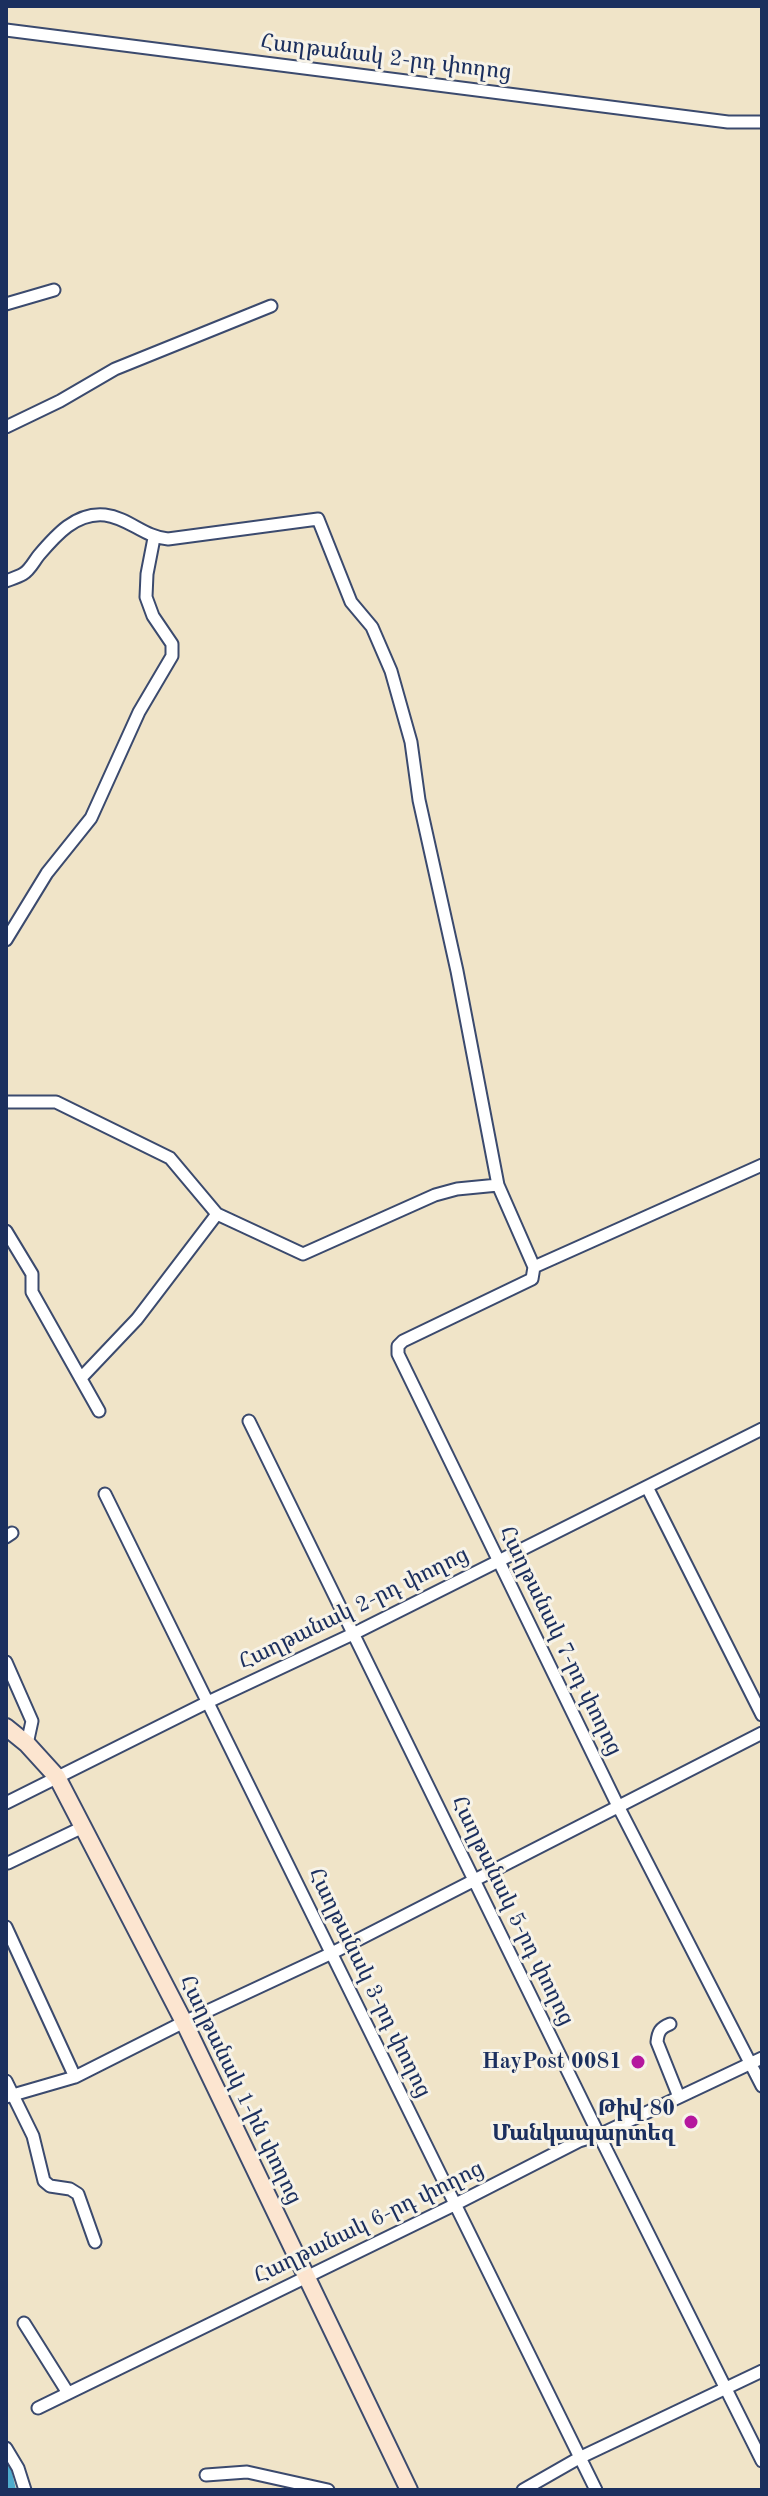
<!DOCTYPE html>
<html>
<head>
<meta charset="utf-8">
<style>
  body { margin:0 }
  #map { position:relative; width:768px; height:2496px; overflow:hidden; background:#f0e4c8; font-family:"Old Standard TT",serif }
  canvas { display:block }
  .frame { position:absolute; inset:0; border:8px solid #1b2f5e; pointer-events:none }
</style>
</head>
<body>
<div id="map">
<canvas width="768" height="2496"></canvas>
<div class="frame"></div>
</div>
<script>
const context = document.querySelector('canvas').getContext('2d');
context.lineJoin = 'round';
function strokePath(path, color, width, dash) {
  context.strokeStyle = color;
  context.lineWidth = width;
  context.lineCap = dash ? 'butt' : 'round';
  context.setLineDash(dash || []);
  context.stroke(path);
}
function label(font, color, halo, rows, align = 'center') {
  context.font = font + ' "Old Standard TT","Noto Serif Armenian",serif';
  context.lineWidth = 6;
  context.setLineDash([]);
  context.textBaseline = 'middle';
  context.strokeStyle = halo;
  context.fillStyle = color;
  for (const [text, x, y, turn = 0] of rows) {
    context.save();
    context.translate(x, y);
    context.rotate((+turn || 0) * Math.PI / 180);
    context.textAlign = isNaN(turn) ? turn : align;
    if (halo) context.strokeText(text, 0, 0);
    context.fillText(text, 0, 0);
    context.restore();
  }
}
const canal = new Path2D(`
  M 6,2469 L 11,2490`);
const street = new Path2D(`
  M 6,30 L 728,122 L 762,122
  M 6,304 L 54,290
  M 6,427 L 60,401 L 115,369 L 271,306
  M 6,581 C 11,579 18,577 23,574 C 30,570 34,561 39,555 C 56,535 76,512 105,515 C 129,518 144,537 168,539 L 318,519 L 351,602 L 372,627 L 391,671 L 411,742 L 419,800 L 457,971 L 498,1185 L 534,1267 L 532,1279 L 403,1341 L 398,1346 L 398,1354 L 618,1806 L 762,2086
  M 6,940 L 47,873 L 91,818 L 139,712 L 172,656 L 172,644 L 153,616 L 146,597 L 147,574 L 154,538
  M 6,1102 L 56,1102 L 170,1158 L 217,1214 L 303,1254 L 435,1195 L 457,1189 L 498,1185
  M 6,1231 L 32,1274 L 32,1292 L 99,1411
  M 534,1267 L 762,1165
  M 81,1378 L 137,1319 L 217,1214
  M 249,1421 L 599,2135 L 762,2461
  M 647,1487 L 762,1715
  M 105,1494 L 596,2490
  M 6,1537 L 12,1533
  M 6,1662 L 32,1721 L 27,1744
  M 6,1803 L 208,1702 L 355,1633 L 762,1429
  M 8,1863 L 83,1827
  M 6,1927 L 75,2077
  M 670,2024 C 660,2028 658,2032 657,2042 L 679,2097
  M 6,2081 L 33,2136 L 44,2181 L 50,2186 L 70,2189 L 78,2194 L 95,2242
  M 6,2097 L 75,2077 L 184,2022 L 332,1953 L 762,1733
  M 24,2323 L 68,2393
  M 38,2408 L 454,2205 L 579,2141 L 599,2135 L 762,2058
  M 6,2448 L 18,2468 L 25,2490
  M 206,2475 L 247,2472 L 328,2490
  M 523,2490 L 579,2458 L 762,2371`);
const secondary = new Path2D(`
  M 6,1727 L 27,1744 L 57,1777 L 184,2022 L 409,2490`);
const markers = [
  [638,2062,8,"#b5179e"],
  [691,2122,8,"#b5179e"]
];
const streetNames = [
  ["Հաղթանակ 2-րդ փողոց",386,58,7],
  ["Հաղթանակ 2-րդ փողոց",354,1609,-26],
  ["Հաղթանակ 7-րդ փողոց",560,1641,64],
  ["Հաղթանակ 5-րդ փողոց",512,1911,64],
  ["Հաղթանակ 3-րդ փողոց",369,1983,64],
  ["Հաղթանակ 1-ին փողոց",240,2090,64],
  ["Հաղթանակ 6-րդ փողոց",369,2223,-26]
];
const poiNames = [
  ["HayPost 0081",622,2062],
  ["Թիվ 80",675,2109],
  ["Մանկապարտեզ",675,2134]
];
strokePath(canal, '#4faccd', 10);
strokePath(street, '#3b4a6e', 15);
strokePath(secondary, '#3b4a6e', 20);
strokePath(street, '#fff', 11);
strokePath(secondary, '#fce5d0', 16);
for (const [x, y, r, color] of markers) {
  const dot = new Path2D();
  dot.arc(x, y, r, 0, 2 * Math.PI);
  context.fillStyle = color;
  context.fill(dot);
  strokePath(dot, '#f7f3e8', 3);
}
label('22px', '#1b2f5e', '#f7f3e8', streetNames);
label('bold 22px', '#1b2f5e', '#f7f3e8', poiNames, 'right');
</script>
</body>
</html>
